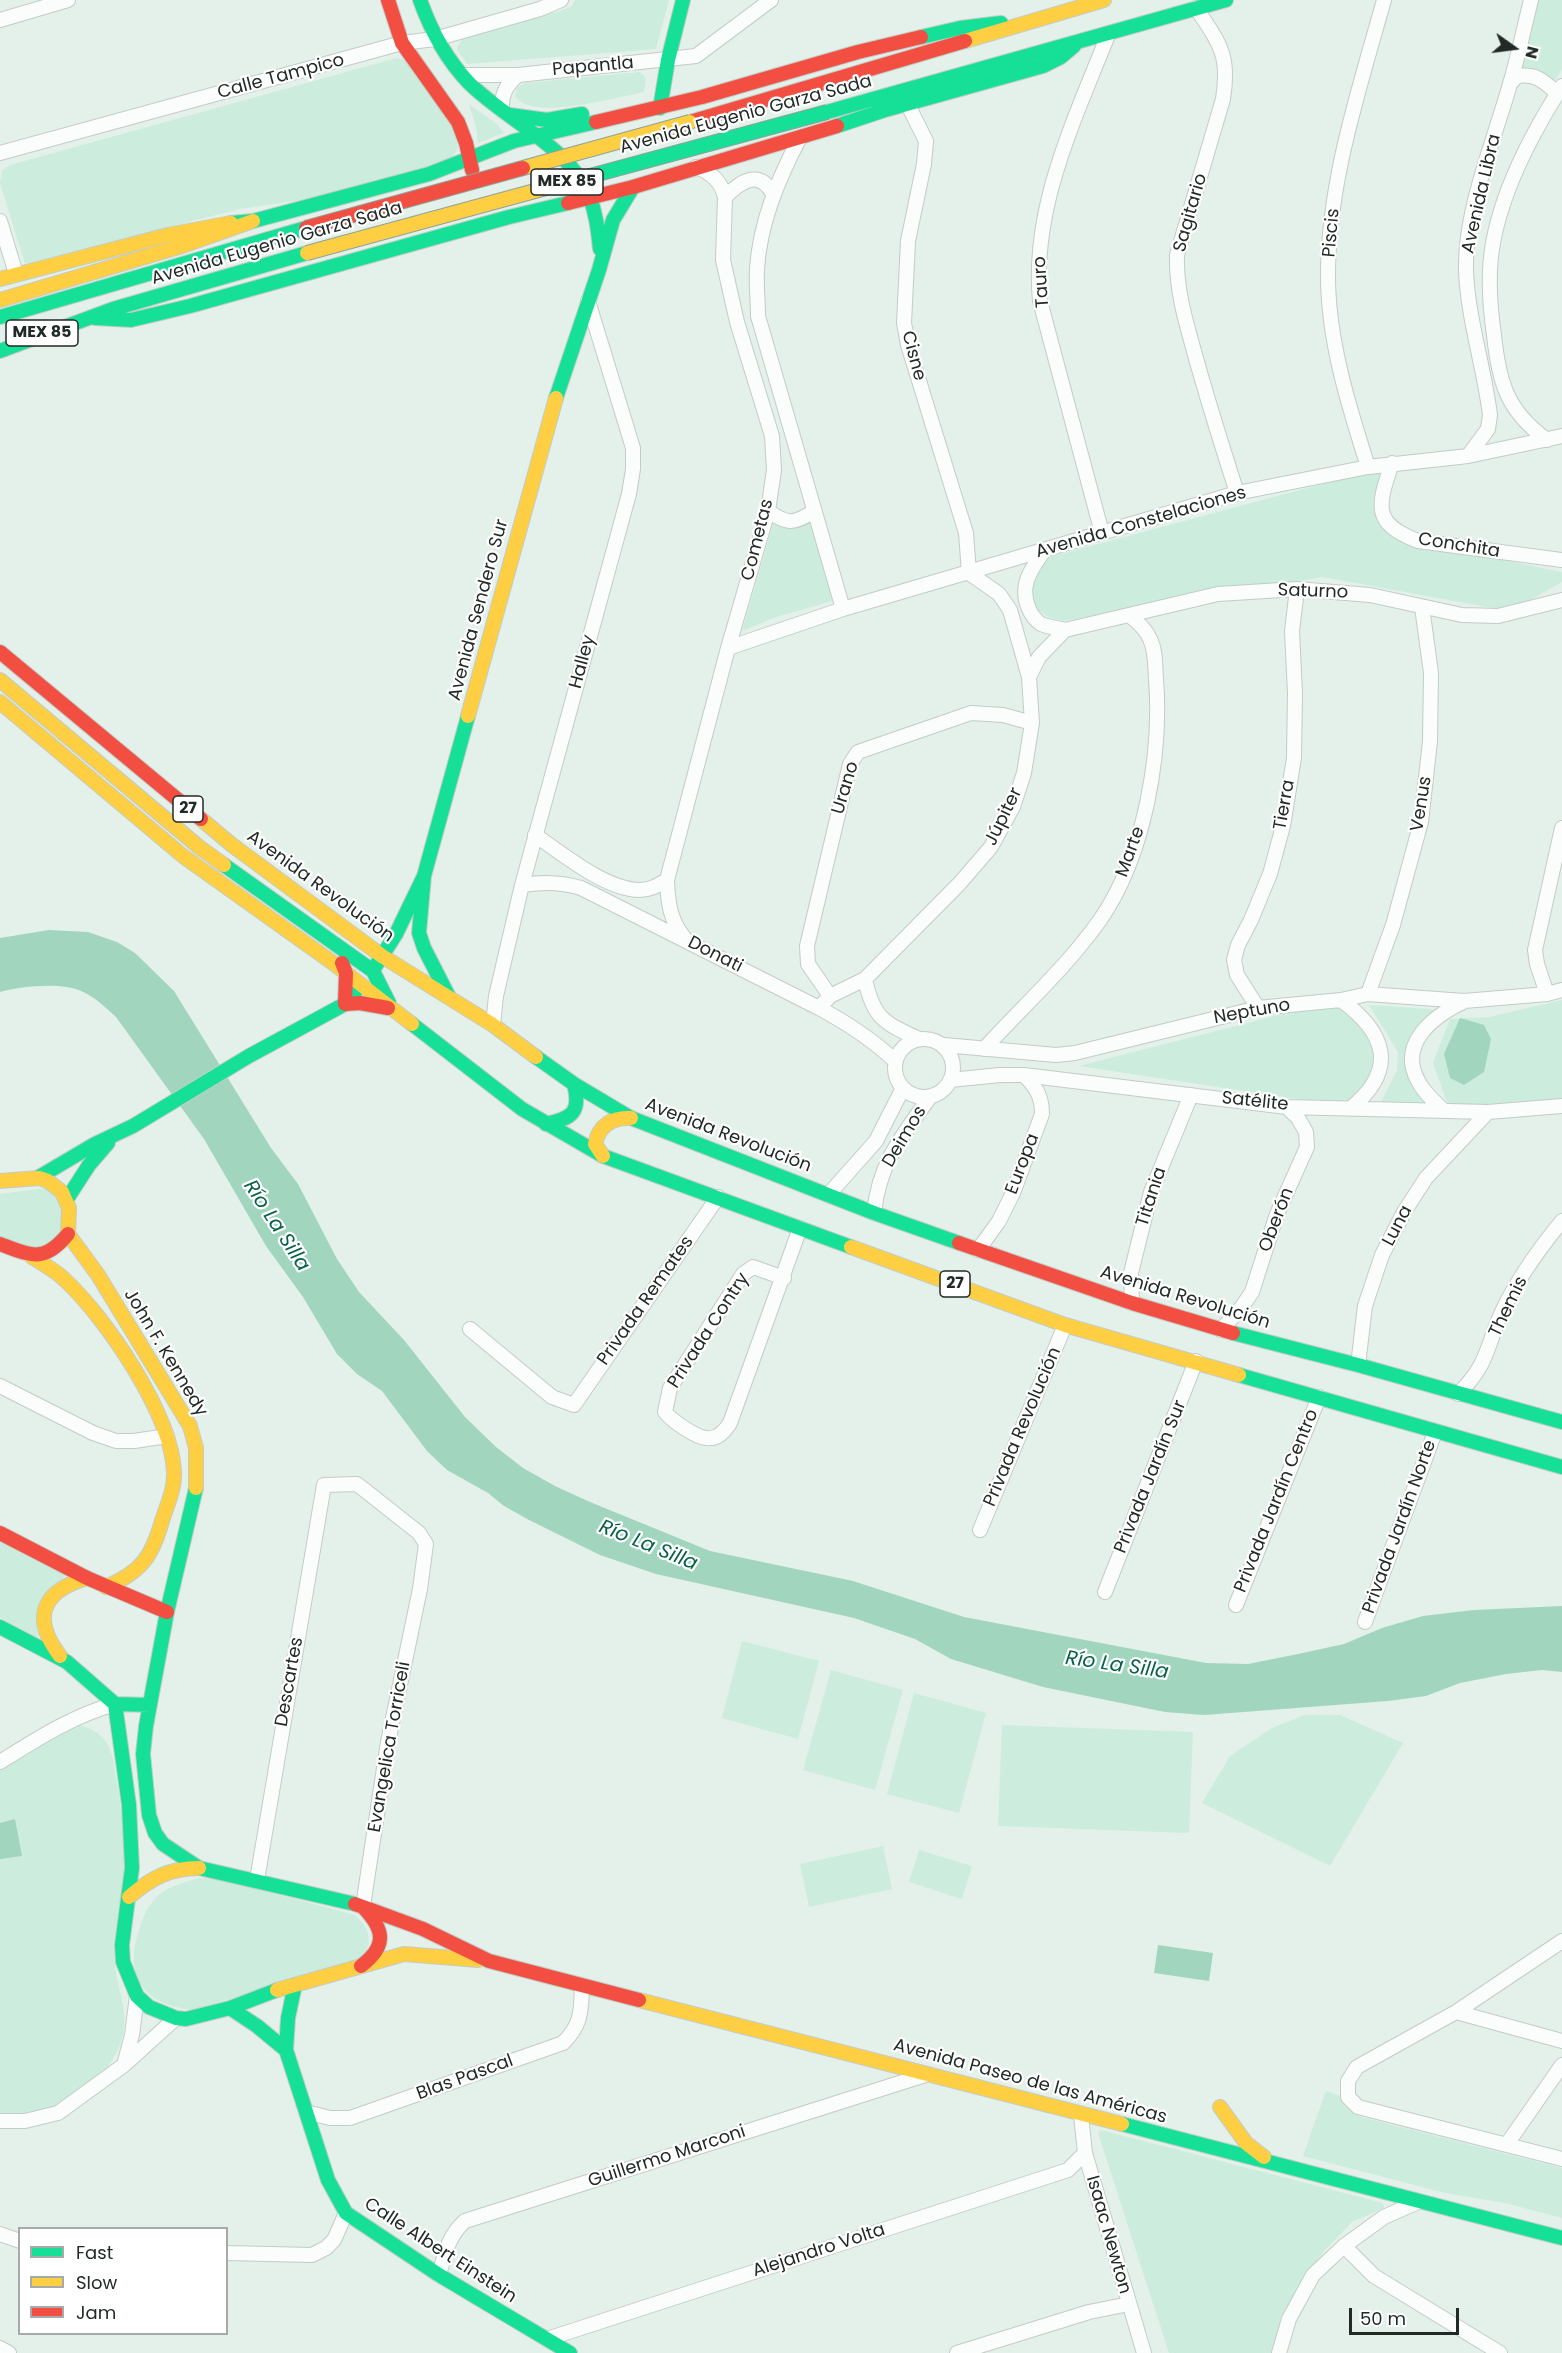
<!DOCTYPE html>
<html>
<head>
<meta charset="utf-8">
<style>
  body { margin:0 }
  #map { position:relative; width:1562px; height:2353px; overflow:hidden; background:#e4f0ea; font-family:Poppins,sans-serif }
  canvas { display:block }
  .legend { position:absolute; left:18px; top:2227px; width:210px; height:108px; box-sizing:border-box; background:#fff; border:2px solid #a6aaa8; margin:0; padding:8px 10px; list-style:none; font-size:18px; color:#212a26 }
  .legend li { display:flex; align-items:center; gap:12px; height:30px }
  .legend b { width:30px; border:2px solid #a6aaa8 }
  .north { position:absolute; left:1484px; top:18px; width:60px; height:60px; -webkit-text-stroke:4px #fff; paint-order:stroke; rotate:104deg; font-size:16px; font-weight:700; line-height:24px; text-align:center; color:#212a26 }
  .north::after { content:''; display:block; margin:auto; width:21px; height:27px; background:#212a26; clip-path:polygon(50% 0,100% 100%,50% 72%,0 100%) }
  .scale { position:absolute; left:1349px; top:2308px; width:110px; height:27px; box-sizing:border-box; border:3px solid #212a26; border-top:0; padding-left:8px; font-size:18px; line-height:21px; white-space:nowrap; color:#212a26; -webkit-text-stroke:4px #fff; paint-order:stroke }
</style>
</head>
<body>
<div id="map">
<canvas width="1562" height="2353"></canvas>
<ul class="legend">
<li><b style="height:8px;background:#16e098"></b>Fast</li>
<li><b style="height:8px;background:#ffcf43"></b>Slow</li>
<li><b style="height:8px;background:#f24e42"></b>Jam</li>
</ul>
<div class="north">N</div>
<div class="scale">50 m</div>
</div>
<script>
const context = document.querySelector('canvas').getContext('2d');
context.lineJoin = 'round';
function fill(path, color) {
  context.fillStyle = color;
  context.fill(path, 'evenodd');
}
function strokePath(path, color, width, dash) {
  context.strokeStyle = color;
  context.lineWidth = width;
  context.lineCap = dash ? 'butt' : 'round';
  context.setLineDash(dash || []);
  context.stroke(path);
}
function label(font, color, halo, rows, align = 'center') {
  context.font = font + ' Poppins,sans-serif';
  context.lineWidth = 4.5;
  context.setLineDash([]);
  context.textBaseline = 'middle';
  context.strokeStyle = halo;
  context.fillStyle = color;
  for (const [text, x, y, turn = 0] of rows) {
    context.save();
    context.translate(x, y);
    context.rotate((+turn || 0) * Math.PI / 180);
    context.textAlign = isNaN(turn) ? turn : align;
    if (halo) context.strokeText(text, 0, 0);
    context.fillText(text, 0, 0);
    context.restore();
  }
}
const green = new Path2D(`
  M 575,0 L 669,0 L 656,49 L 467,64 L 457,49 L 463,36 L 560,11 L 572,6 Z
  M 1537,0 L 1562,0 L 1562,69 L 1554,82 L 1517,73 Z
  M 397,58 L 405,60 L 457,126 L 458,149 L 451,158 L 349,193 L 240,209 L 25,264 L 0,183 L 2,171 L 10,165 Z
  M 640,72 L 646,78 L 644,92 C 618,97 530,122 515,96 L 517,88 L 525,83 Z
  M 469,104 L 498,125 L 504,133 L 478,143 L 476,127 Z
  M 1386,467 C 1381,485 1368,511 1383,528 C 1387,533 1394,536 1399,539 L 1562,572 L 1562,582 L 1525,603 L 1498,609 L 1322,577 L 1063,621 C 1027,615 1020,585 1042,559 Z
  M 812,519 L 832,601 L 776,617 L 742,631 L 773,524 L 789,528 Z
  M 1349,997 L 1375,1023 L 1385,1053 L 1353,1105 L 1290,1098 L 1079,1066 Z
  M 1562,1000 L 1562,1100 L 1450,1111 L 1433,1063 L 1450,1019 L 1489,1017 Z
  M 1369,1005 L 1443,1010 L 1427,1028 L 1418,1062 L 1440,1104 L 1381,1102 L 1397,1070 L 1398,1052 Z
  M 52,1187 L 66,1212 L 65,1233 L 46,1254 L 0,1238 L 0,1194 Z
  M 0,1542 L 65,1575 L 37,1638 L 0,1618 Z
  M 742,1641 L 819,1661 L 798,1739 L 722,1718 Z
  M 831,1670 L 903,1690 L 875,1790 L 803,1770 Z
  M 914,1693 L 986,1713 L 959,1813 L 887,1794 Z
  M 1304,1715 L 1340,1715 L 1403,1743 L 1330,1866 L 1202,1803 L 1230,1756 L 1272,1728 Z
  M 74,1724 C 97,1729 106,1736 113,1758 C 118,1792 126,1828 125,1862 C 123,1894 113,1932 115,1962 C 116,1986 129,2010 123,2034 C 117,2064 89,2091 62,2105 C 44,2115 20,2115 0,2114 L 0,1769 Z
  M 1002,1725 L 1193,1732 L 1189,1833 L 998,1826 Z
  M 883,1846 L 892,1889 L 809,1907 L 800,1864 Z
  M 919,1850 L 972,1866 L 962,1899 L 909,1882 Z
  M 199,1878 L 220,1879 L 355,1915 C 372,1931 375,1945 356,1962 L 193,2010 C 145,2005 123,1977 139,1930 C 143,1916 149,1903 160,1894 C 172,1885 185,1882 199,1878 Z
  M 1326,2091 L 1344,2097 L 1352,2111 L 1361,2117 L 1562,2168 L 1562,2218 L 1505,2203 L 1445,2193 L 1303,2156 Z
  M 1101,2130 L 1383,2203 L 1384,2208 L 1352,2222 L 1323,2252 L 1302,2289 L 1277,2353 L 1169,2353 L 1098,2133 Z`);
const water = new Path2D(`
  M 49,930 L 88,932 L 117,942 L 135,953 L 174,991 L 271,1148 L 298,1184 L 337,1259 L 359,1292 L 404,1340 L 465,1417 L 496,1447 L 523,1468 L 555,1486 L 590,1502 L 710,1551 L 853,1581 L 964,1617 L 1206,1663 L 1248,1664 L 1298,1654 L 1344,1644 L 1382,1628 L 1423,1616 L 1474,1610 L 1562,1606 L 1562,1672 L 1542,1670 L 1506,1674 L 1460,1683 L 1426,1696 L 1388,1701 L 1204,1715 L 1165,1712 L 1043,1687 L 951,1659 L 915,1639 L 854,1618 L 656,1574 L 600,1555 L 529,1520 L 504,1506 L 488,1493 L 447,1470 L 427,1451 L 382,1391 L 357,1374 L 337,1354 L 303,1297 L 266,1246 L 204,1139 L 116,1017 C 106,1008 94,996 81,991 C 62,982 21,986 0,992 L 0,938 Z
  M 1460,1018 L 1484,1025 L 1491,1039 L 1484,1072 L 1464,1085 L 1450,1078 L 1444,1054 Z
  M 15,1819 L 22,1856 L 0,1859 L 0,1823 Z
  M 1158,1945 L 1213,1953 L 1209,1981 L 1154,1973 Z`);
const street = new Path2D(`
  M 1196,8 C 1220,44 1230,55 1223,99 L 1177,255 C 1176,289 1185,319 1194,351 C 1207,399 1222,446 1237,493
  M 0,20 L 68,0
  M 463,75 L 518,75 L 696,56 L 771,0
  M 1510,84 L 1517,76 C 1537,73 1544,82 1557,93
  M 502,110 C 501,95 506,85 518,75
  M 799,139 C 778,180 760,222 757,269 C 756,284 758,300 758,316 L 843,609
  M 0,153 L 402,43 L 435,39 L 540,9 L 561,0
  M 725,197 C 740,182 759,168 773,194
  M 0,221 L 16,274
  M 1547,440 C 1507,411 1499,383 1494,335 C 1491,314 1489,293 1490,271 C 1492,209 1529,138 1562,86
  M 1468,456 L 1488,429 L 1490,415 C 1484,367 1468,319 1466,271 C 1464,212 1494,141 1510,84 C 1518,57 1524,28 1531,0
  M 1392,463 C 1378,505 1371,523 1418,541 L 1562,560
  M 1368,467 C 1349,407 1328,341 1328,276 C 1328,182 1359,90 1384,0
  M 768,511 C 788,525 794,524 814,511
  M 1102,533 L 1040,301 C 1031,208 1075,119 1108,35
  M 1043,552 C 1030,571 1019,586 1029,609 C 1031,614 1036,621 1041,624 C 1048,627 1058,628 1065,630 L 1218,594 L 1297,589 L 1370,595 L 1462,615 L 1498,616 L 1562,600
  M 728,648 L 843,609 L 1237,493 L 1368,467 L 1468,456 L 1562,436
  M 1029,677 L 1039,657 L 1065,630
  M 535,835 C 563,854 606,890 640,890 C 651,890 658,885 667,880
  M 522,885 C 543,882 560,882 581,888 L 819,1008 C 847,1023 872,1039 895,1061
  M 686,940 C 670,921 668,904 667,880 L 728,648 L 768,511 L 774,470 L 772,436 L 737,322 L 723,260 L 725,197 C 721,181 711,172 696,167
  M 865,979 C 873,1018 884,1023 919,1039
  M 1368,994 L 1393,925 L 1421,822 L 1430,741 L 1431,673 L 1422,607
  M 1547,994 L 1537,964 L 1535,950 L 1562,828
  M 830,996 L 808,964 L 807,946 L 850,764 L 858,752 L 971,713 L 1003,715 L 1032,723
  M 1341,1000 C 1386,1033 1398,1069 1351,1108
  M 819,1008 L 830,996 L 865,979 L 959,884 L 991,847 L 1013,807 L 1024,773 L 1032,723 L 1029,677 L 1010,610 L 999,594 L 969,573 L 966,533 L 908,345 L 904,323 L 908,241 L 924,164 L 926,141 L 907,103
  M 1258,1008 L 1237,975 L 1234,960 L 1238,945 L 1251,920 L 1270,874 L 1283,826 L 1294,758 L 1295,693 L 1292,631 L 1297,589
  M 493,1025 L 496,996 L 522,885 L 629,494 L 633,469 L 633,448 L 588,301
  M895 1068a29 29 0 1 1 58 0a29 29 0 1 1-58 0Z
  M 944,1045 L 1056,1055 L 1075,1053 L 1258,1008 L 1341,1000 L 1368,994 L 1464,1001 L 1547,994 L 1562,990
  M 984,1049 C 1023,1006 1066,968 1100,920 C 1144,857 1162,755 1156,679 C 1155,666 1156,651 1150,639 C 1146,629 1138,622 1129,615
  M 950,1080 L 1000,1075 L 1024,1075 L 1287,1107 L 1488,1112 L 1562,1106
  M 1443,1110 C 1434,1101 1424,1093 1418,1081 C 1398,1044 1432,1017 1463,1002
  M 829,1194 L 876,1141 L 902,1090
  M 874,1213 C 879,1163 902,1136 930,1097
  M 978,1250 L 999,1221 L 1013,1193 L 1042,1114 C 1042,1096 1036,1087 1024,1075
  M 784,1278 L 753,1267 L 743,1274 L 670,1388 L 665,1412 C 671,1420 695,1437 706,1438 C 717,1440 725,1431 730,1423 L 800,1228
  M 1132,1303 L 1131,1273 L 1151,1192 L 1191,1095
  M 470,1329 L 552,1397 L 574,1405 L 718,1197
  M 1221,1330 L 1241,1308 L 1252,1292 L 1277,1214 L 1307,1147 L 1306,1132 L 1298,1118 L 1287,1107
  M 1358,1365 L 1365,1306 L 1382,1255 L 1404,1212 L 1426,1178 L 1488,1112
  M 0,1386 L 93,1433 L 116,1441 L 134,1441 L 167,1436
  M 1458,1394 C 1488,1365 1486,1348 1501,1314 C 1516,1281 1539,1249 1562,1221
  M 980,1530 L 1065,1325
  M 1105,1592 L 1196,1361
  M 1236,1605 L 1319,1397
  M 1365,1622 L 1435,1432
  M 0,1762 C 37,1739 72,1716 115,1704
  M 257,1880 L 324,1485 L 357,1484 L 419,1533 L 426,1544 L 420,1589 L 388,1742 L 363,1906
  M 1562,1941 L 1456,2012 L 1357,2067 L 1348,2081 L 1348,2097 L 1358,2107 L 1562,2159
  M 1456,2012 L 1562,2041
  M 124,2065 L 132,2035 L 137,1996
  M 306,2112 L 330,2118 L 350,2118 L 563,2043 C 582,2024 581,2011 582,1986
  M 1081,2115 L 1085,2153 L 1144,2353
  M 0,2121 L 25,2121 L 58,2113 L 124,2065 L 176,2018
  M 1507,2144 L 1562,2065
  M 0,2234 L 20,2241
  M 1344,2246 L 1374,2276 L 1500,2353
  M 226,2253 L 312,2255 L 326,2248 L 334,2240 L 346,2213
  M 439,2275 C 445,2254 448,2236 465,2221 L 925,2075
  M 547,2339 L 1068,2170 L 1085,2153
  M 0,2348 L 9,2353
  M 957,2353 L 1089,2312 L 1129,2304
  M 1279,2353 L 1289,2319 L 1313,2275 L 1344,2246 L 1384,2217 L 1418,2202`);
const fast = new Path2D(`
  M 420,0 C 431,31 446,59 469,83 C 505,119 569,147 589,195 C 596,213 598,230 600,249
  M 921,37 L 960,28 L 1001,23
  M 660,108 L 668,60 L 683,0
  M 827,112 L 1226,0
  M 510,115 L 547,120 L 582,114
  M 837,126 L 885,110 L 1043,66 L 1061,57 L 1074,46
  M 231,223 L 253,221 L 429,174 L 514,141 L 596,122
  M 0,317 L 306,228
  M 95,318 L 131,320 L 190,306 L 509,217 L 568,203
  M 0,351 L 113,309 L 307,253
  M 556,398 L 599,270 L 613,220 L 633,187
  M 224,865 L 373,971 L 389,1003
  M 424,876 L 419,933 L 424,948 L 449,997
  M 373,970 L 396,934 L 424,876 L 468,716
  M 412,1024 L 522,1109 L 603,1156 L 851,1247
  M 536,1057 L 574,1084 L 631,1118 L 874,1213 L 959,1243
  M 546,1124 C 573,1118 581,1112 574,1084
  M 39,1177 L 95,1144 L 133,1126 L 249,1056 L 345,1004 L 355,993
  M 67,1199 L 89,1165 L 108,1143
  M 1233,1333 L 1358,1365 L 1562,1422
  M 1239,1375 L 1562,1467
  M 196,1488 L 167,1612 L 146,1726 L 143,1754 L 149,1815 L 155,1833 L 163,1844 L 199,1868 L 355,1904
  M 0,1627 L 67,1662 L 115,1704 L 129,1805 L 132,1868 L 122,1945 L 123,1962 L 137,1996 L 149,2007 L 176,2018 L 186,2019 L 230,2008 L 277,1990
  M 115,1704 L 150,1705
  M 295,1985 L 288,2018 L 286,2050 L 328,2180 L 346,2213 L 439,2275 L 570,2353
  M 230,2008 L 257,2026 L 286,2050
  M 1122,2124 L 1562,2238`);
const slow = new Path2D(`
  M 965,41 L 1104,0
  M 0,279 L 168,235 L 231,223
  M 0,300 L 185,245 L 253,221
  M 0,680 L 199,847 L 224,865
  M 0,702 L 183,856 L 333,963 L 412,1024
  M 468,716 L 556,398
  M 201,819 L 232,845 L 382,956 L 493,1025 L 536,1057
  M 603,1156 L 595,1144 C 599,1125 612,1117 631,1118
  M 0,1181 L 39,1178 L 48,1181 L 62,1192 L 69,1208 L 68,1234 L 98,1275 L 190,1426 L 196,1448 L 196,1488
  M 851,1247 L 1065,1325 L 1239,1375
  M 31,1256 C 42,1264 55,1270 65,1280 C 106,1318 172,1415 174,1472 C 175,1489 167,1505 162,1521 C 152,1557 141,1572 106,1587
  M 60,1656 C 31,1618 42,1591 87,1578
  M 129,1897 C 151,1878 170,1868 199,1868
  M 277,1990 L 404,1954 L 478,1960
  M 639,2000 L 1122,2124
  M 1220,2107 L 1246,2143 L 1264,2157`);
const jam = new Path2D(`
  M 388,0 L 402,43 L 458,122 L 466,143 L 472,170
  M 596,122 L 702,97 L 858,52 L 921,37
  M 690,122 L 965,41
  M 568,203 L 633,187 L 837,126
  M 0,652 L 201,819
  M 342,963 L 346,973 L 345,1004 L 360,1003 L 388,1008
  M 959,1243 L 1132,1303 L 1233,1333
  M 0,1244 C 32,1256 44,1263 68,1234
  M 0,1533 L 87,1578 L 167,1612
  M 355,1904 L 423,1929 L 489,1961 L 639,2000
  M 361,1966 C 387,1946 385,1930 363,1907`);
const fastBridge = new Path2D(`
  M 568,182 L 827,112`);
const slowBridge = new Path2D(`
  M 523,168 L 690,122
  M 307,253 L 568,182`);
const jamBridge = new Path2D(`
  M 306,228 L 523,168`);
const shields = [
  [567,182,72],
  [42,333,72],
  [188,809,30],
  [955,1284,30]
];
const shieldNames = [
  ["MEX 85",567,182],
  ["MEX 85",42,333],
  ["27",188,809],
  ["27",955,1284]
];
const streetNames = [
  ["Papantla",593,67,-5],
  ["Calle Tampico",281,77,-15],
  ["Avenida Eugenio Garza Sada",746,115,-15],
  ["Avenida Libra",1482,194,-77],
  ["Sagitario",1191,213,-74],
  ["Piscis",1332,233,-85],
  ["Avenida Eugenio Garza Sada",277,244,-16],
  ["Tauro",1042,282,-94],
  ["Cisne",913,356,75],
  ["Avenida Constelaciones",1141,523,-16],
  ["Cometas",758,540,-76],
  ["Conchita",1459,546,9],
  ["Saturno",1313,592,2],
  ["Avenida Sendero Sur",479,610,-75],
  ["Halley",583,662,-75],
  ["Urano",846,788,-73],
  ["Venus",1422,804,-81],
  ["Tierra",1285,805,-80],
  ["Júpiter",1004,817,-64],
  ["Marte",1131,852,-70],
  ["Avenida Revolución",320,887,36],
  ["Donati",715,955,27],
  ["Neptuno",1252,1012,-10],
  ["Satélite",1255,1102,6],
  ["Avenida Revolución",728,1136,21],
  ["Deimos",905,1137,-59],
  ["Europa",1023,1164,-69],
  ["Titania",1152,1197,-72],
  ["Oberón",1277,1220,-69],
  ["Luna",1398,1226,-62],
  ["Avenida Revolución",1185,1298,17],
  ["Privada Remates",646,1301,-55],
  ["Themis",1509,1307,-64],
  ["Privada Contry",709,1331,-57],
  ["John F. Kennedy",165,1353,59],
  ["Privada Revolución",1023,1427,-67],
  ["Privada Jardín Sur",1151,1477,-68],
  ["Privada Jardín Centro",1277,1501,-68],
  ["Privada Jardín Norte",1400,1527,-70],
  ["Descartes",290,1682,-80],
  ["Evangelica Torriceli",390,1747,-80],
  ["Blas Pascal",465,2078,-20],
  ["Avenida Paseo de las Américas",1030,2082,15],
  ["Guillermo Marconi",667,2157,-18],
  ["Isaac Newton",1108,2235,74],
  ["Calle Albert Einstein",440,2251,33],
  ["Alejandro Volta",819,2251,-18]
];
const waterNames = [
  ["Río La Silla",276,1226,57],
  ["Río La Silla",648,1546,22],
  ["Río La Silla",1117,1666,8]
];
fill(green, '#cceddd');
fill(water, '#a2d5be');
strokePath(street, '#c3ccc7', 16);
strokePath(fast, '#c3ccc7', 16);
strokePath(slow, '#c3ccc7', 16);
strokePath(jam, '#c3ccc7', 16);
strokePath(street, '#fbfdfc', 14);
strokePath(fast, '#16e098', 14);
strokePath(slow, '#ffcf43', 14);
strokePath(jam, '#f24e42', 14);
strokePath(fastBridge, '#8fa19a', 16, []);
strokePath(slowBridge, '#8fa19a', 16, []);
strokePath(jamBridge, '#8fa19a', 16, []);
strokePath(fastBridge, '#16e098', 14);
strokePath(slowBridge, '#ffcf43', 14);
strokePath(jamBridge, '#f24e42', 14);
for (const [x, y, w] of shields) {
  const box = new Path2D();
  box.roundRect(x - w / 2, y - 13, w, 26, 4.5);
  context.fillStyle = '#fff';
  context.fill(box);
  strokePath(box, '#212a26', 1.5);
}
label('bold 16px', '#212a26', null, shieldNames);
label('18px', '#212a26', '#fff', streetNames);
label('italic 20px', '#086246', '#fff', waterNames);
</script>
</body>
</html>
